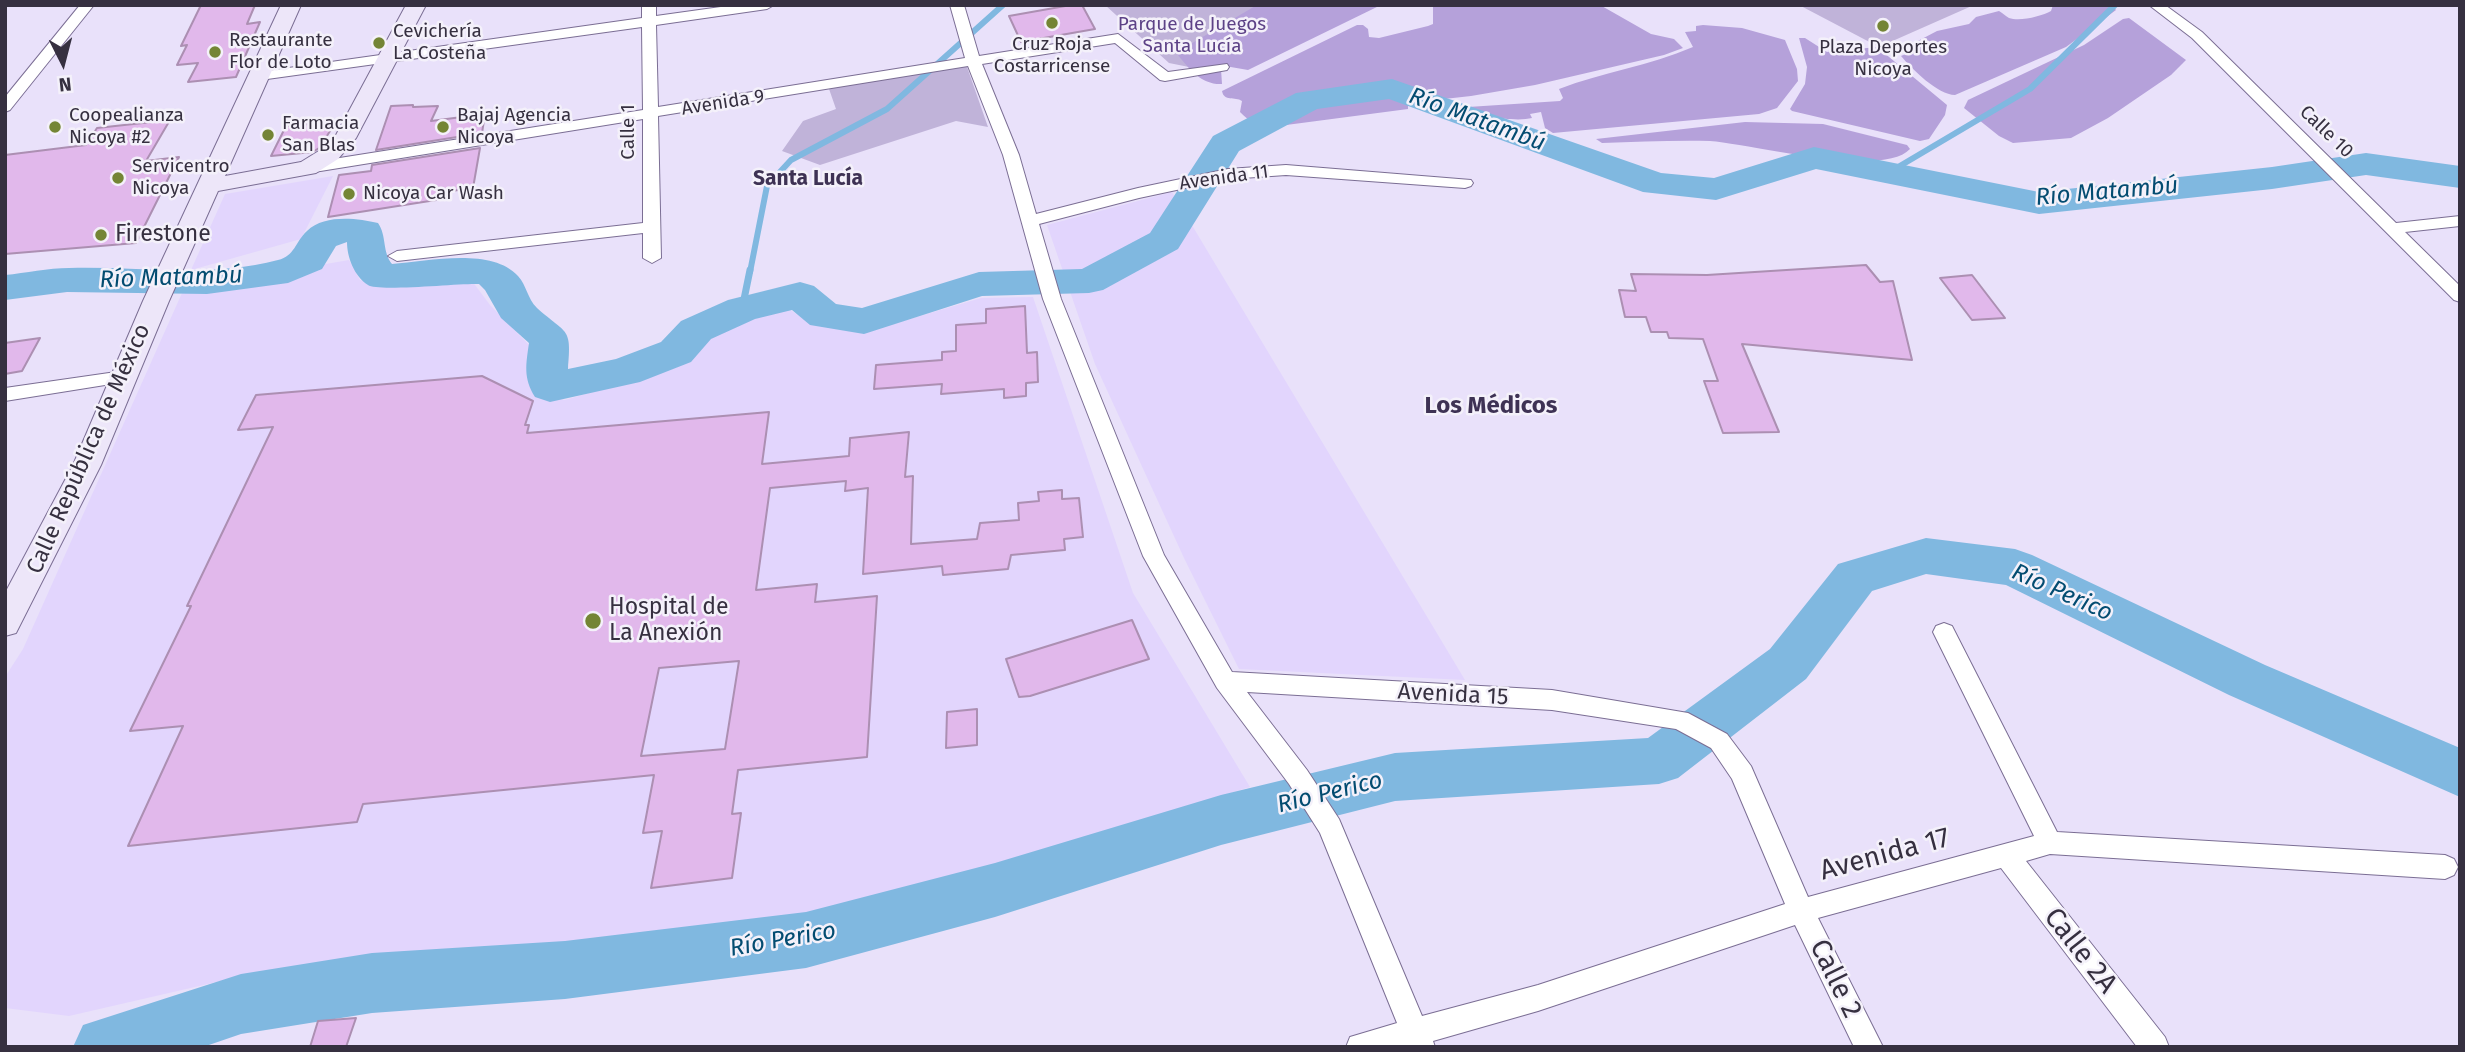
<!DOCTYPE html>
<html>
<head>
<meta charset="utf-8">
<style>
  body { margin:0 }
  #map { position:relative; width:2465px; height:1052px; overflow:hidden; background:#e9e1fa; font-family:"Fira Sans",sans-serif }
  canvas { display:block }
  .frame { position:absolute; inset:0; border:7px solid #363040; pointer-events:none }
  .north { position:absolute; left:28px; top:28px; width:70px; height:70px; -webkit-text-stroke:5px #f4f1fa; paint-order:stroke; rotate:174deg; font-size:19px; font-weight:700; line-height:28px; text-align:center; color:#363040 }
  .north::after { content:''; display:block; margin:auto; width:24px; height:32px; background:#363040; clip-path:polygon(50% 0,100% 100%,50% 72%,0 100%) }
</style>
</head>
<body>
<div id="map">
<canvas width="2465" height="1052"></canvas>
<div class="frame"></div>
<div class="north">N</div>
</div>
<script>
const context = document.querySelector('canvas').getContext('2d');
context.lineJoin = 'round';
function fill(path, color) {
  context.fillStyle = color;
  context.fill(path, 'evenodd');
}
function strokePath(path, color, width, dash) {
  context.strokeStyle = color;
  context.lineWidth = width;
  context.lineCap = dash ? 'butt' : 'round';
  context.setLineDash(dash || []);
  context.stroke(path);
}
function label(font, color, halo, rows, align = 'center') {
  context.font = font + ' "Fira Sans",sans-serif';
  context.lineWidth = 5;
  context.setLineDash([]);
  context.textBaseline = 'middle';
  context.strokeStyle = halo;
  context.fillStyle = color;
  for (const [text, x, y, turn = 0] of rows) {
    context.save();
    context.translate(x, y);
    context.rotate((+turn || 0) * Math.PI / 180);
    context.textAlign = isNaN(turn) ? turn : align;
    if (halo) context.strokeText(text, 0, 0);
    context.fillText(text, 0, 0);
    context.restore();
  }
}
const built = new Path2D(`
  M 333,176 L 301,239 L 191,270 L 225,194 Z
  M 1172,192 L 1465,680 L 1239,669 L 1184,558 L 1095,364 L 1047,225 Z
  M 349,260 L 360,280 L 391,286 L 472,281 L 490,305 L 531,347 L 534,393 L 565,400 L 643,377 L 690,355 L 707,334 L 787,308 L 811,323 L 869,331 L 981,298 L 1033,297 L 1133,593 L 1250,787 L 933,886 L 796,917 L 539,946 L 260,972 L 69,1016 L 5,1008 L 5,677 L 23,649 L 182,293 L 284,279 L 320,265 Z`);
const green = new Path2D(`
  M 1105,5 L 1300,5 L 1199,69 L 1169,63 Z
  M 1799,5 L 1974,5 L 1879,47 Z
  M 966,64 L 988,127 L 956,121 L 820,165 L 782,151 L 803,121 L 836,109 L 828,86 Z`);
const forest = new Path2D(`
  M 1257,5 L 1381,5 L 1248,70 L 1225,66 L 1221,69 L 1222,84 C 1202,85 1190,70 1178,55 L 1177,52 Z
  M 1433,5 L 1600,5 L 1651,34 L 1674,39 L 1683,48 L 1664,55 L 1535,85 L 1471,96 L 1408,103 L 1408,109 L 1271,127 C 1257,127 1250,122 1240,112 L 1242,101 C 1235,96 1224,102 1222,91 L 1357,25 L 1363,25 L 1368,29 L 1369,37 L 1379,38 L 1428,26 L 1433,24 Z
  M 2053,5 L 2112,5 L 2116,10 L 2066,47 L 1955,95 C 1938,95 1912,69 1901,56 L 1920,48 L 1916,42 L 1937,31 L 1969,24 L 1976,17 L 1999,11 C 2003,13 2005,16 2009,18 C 2020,22 2042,16 2051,11 Z
  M 2129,18 L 2186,60 L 2171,75 L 2108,118 L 2071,138 L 2013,143 L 1999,136 L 1964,108 L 1968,100 L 2084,45 L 2123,19 Z
  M 1703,25 L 1742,28 L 1785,40 L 1797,69 L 1798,81 L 1777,108 L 1759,114 L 1553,133 L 1545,128 L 1541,112 L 1530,114 L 1532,118 C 1516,122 1480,117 1468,107 L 1560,101 L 1563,98 L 1559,89 C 1603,72 1649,66 1693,47 L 1685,32 L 1696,31 L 1696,26 Z
  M 1799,38 L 1805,38 L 1827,52 L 1877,47 L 1947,105 L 1945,115 L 1929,139 L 1920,141 L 1792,111 L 1790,109 L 1805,84 L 1807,67 Z
  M 1745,122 L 1823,124 L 1907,145 L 1910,149 C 1882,179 1752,144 1710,141 C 1674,140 1637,142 1602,143 L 1596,139 Z`);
const streamFar1 = new Path2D(`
  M 1888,173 L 2030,89 L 2115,5
  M 750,272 L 767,186 L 791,160 L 887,109 L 1003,5`);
const stream = new Path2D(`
  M 742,309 L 750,270`);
const river = new Path2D(`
  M 1392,79 L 1661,173 L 1714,178 L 1814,147 L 2039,192 L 2272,167 L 2366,153 L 2460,166 L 2460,188 L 2366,175 L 2272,189 L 2039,214 L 1816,169 L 1716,200 L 1643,192 L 1389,99 L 1317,109 L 1239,151 L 1178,249 L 1103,290 L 1089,293 L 982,296 L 864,334 L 810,325 L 792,310 L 755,319 L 711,339 L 691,362 L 640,382 L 550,402 L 535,397 C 523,378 526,364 529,343 L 501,318 L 485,290 L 479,284 C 460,283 377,292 368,285 C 354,276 347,257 347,242 L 336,246 L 322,269 L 288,283 L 207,294 L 67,292 L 5,300 L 5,275 C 26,273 48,268 69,268 C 138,266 210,278 278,260 C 295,256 295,242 307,231 C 324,214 357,218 378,223 C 387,236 382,252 392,264 C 428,261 492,247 518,276 C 527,286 527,298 537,308 C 567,335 572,326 568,369 L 616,359 L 661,342 L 681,321 L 728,300 L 800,282 L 814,286 L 836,304 L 862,308 L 979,272 L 1082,269 L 1150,233 L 1213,136 L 1296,93 Z
  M 1926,538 L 2015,549 L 2032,555 L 2265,665 L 2460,748 L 2460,797 L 2229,695 L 2006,585 L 1926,574 L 1872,591 L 1806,679 L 1678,778 L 1659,784 L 1395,801 L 1221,845 L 995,917 L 806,968 L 565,999 L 372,1013 L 241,1034 L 203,1047 L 73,1047 L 83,1025 L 241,974 L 372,953 L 565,941 L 806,912 L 995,863 L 1221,795 L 1395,753 L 1648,738 L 1770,649 L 1838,564 Z`);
const building = new Path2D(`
  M 201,5 L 255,5 L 247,24 L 260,22 L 236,77 L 188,82 L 198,63 L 177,65 L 187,45 L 181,46 Z
  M 1071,5 L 1082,5 L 1095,29 L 1021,42 L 1009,16 Z
  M 413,105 L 413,107 L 438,106 L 431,121 L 485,114 L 482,133 L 376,150 L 391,106 Z
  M 170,120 L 146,161 L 179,157 L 136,243 L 5,254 L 5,155 L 86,145 L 97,128 Z
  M 336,122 L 319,148 L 313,152 L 271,156 L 286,126 Z
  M 480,148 L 473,188 L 437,193 L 436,200 L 328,217 L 339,175 L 371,171 L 372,165 Z
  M 1866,265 L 1880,282 L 1893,281 L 1912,360 L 1742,344 L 1779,432 L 1723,433 L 1704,381 L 1718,381 L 1703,339 L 1669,338 L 1667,332 L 1651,332 L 1646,317 L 1625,317 L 1619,290 L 1636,291 L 1631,274 L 1707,275 Z
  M 1972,275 L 2005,318 L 1972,320 L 1940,278 Z
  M 1025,306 L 1027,353 L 1037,352 L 1038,382 L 1026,383 L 1026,396 L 1004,398 L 1004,389 L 941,394 L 942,384 L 874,389 L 876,365 L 942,360 L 942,352 L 956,351 L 956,325 L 986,323 L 986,309 Z
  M 40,338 L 22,371 L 5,374 L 5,343 Z
  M 482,376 L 533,401 L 525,425 L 529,425 L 527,433 L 769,412 L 762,464 L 849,456 L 850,438 L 909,432 L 905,477 L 913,476 L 911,544 L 977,539 L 980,523 L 1019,520 L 1018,503 L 1039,501 L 1038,492 L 1062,490 L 1062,499 L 1079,498 L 1083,537 L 1064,539 L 1065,550 L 1011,555 L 1008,569 L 943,575 L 942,566 L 863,574 L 868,488 L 845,491 L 846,481 L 770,488 L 756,590 L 817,584 L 815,602 L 877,596 L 867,757 L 738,770 L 732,814 L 741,813 L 732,878 L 651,888 L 662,831 L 643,833 L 654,775 L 363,804 L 357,822 L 128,846 L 183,726 L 130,731 L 191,606 L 187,606 L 273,427 L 238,430 L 256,395 ZM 739,661 L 725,749 L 641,756 L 659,668 Z
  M 1132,620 L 1149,659 L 1030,696 L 1019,697 L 1006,659 Z
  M 977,709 L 977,745 L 946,748 L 947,712 Z
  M 356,1018 L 346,1047 L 310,1047 L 318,1021 Z`);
const minor = new Path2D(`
  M 80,5 L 94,5 L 10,110 L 5,112 L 5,97 Z
  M 642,5 L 656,5 L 656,16 L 735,5 L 774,5 L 767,9 L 656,25 L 658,107 L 965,58 L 950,5 L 964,5 L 979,56 L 1118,34 L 1168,72 L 1227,64 L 1229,67 L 1227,70 L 1165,81 L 1160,80 L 1115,43 L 982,64 L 1019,155 L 1036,214 L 1138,188 L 1228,169 L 1286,165 L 1471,180 L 1473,183 L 1471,186 L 1465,188 L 1286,175 L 1228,179 L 1139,198 L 1039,224 L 1061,299 L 1164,555 L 1232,672 L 1552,690 L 1688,713 L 1727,734 L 1751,766 L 1808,897 L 2034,836 L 1933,632 L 1936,626 L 1944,623 L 1952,626 L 2057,832 L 2445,855 L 2454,859 L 2458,867 L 2454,875 L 2445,879 L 2050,854 L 2026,861 L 2165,1037 L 2169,1047 L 2137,1047 L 2001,868 L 1818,918 L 1883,1047 L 1854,1047 L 1795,925 L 1538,1011 L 1433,1041 L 1435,1047 L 1346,1047 L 1350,1037 L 1397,1023 L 1320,833 L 1289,784 L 1217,688 L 1143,556 L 1043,299 L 1003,155 L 968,66 L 658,116 L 661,258 L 652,263 L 643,258 L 643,233 L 397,261 L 388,256 L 397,251 L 643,223 L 643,119 L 308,173 L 300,168 L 308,163 L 643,110 L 642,27 L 260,80 L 253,76 L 260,72 L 642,18 ZM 1247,692 L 1552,710 L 1676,729 L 1711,748 L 1732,779 L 1785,904 L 1538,985 L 1422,1016 L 1339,819 L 1307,770 Z
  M 2149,5 L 2165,5 L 2202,32 L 2396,223 L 2460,216 L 2460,226 L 2405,232 L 2460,286 L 2460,302 L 2454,300 L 2192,38 Z
  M 123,371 L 130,373 L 132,377 L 130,381 L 5,401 L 5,388 Z`);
const secondary = new Path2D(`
  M 281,5 L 301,5 L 225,176 L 301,162 L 322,149 L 336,135 L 406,5 L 426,5 L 356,138 L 338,159 L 316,173 L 218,191 L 169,301 L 101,465 L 16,633 L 5,636 L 5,593 L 73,465 L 143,301 Z`);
const markers = [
  [1052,23,7,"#748535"],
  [1883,26,7,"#748535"],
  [379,43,7,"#748535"],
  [215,52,7,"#748535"],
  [55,127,7,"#748535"],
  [443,127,7,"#748535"],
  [268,135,7,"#748535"],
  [118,178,7,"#748535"],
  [349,194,7,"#748535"],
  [101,235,7,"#748535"],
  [593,621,9,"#748535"]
];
const farParknames = [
  ["Parque de Juegos",1192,25],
  ["Santa Lucía",1192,47]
];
const farPoinames = [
  ["Cevichería",393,32],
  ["La Costeña",393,54],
  ["Restaurante",229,41],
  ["Flor de Loto",229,63],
  ["Cruz Roja",1052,45,"center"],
  ["Costarricense",1052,67,"center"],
  ["Plaza Deportes",1883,48,"center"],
  ["Nicoya",1883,70,"center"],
  ["Coopealianza",69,116],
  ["Nicoya #2",69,138],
  ["Bajaj Agencia",457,116],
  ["Nicoya",457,138],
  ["Farmacia",282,124],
  ["San Blas",282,146],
  ["Servicentro",132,167],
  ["Nicoya",132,189],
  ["Nicoya Car Wash",363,194]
];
const farStreetnames = [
  ["Avenida 9",723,103,-9],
  ["Calle 1",629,132,-90],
  ["Calle 10",2326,132,44],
  ["Avenida 11",1224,178,-8]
];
const farNeighbourhoodnames = [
  ["Santa Lucía",808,179]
];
const poiNames = [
  ["Firestone",115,235],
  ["Hospital de",609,608],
  ["La Anexión",609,634]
];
const streetNames = [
  ["Calle República de México",89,449,-66],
  ["Avenida 15",1453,695,3]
];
const waterNames = [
  ["Río Matambú",1477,120,20],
  ["Río Matambú",2107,192,-5],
  ["Río Matambú",171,278,-2],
  ["Río Perico",2062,593,24],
  ["Río Perico",1330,793,-14],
  ["Río Perico",783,940,-10]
];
const neighbourhoodNames = [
  ["Los Médicos",1491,406]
];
const nearStreetnames = [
  ["Avenida 17",1885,855,-15],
  ["Calle 2A",2080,951,52],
  ["Calle 2",1835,979,64]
];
fill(built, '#e2d5fd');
fill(green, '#c0b3d9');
fill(forest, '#b5a1da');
strokePath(streamFar1, '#80b8e0', 6);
strokePath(stream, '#80b8e0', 7);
fill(river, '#80b8e0');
fill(building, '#e1b8eb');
strokePath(building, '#ac8fb2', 2);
strokePath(minor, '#7b6e94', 2);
strokePath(secondary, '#7b6e94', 2);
fill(minor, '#fff');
fill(secondary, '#ede6f9');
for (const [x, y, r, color] of markers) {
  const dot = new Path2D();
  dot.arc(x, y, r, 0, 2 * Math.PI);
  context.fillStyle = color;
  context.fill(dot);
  strokePath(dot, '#f4f1fa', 2.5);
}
label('19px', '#5d4287', '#f4f1fa', farParknames);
label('19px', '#363040', '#f4f1fa', farPoinames, 'left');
label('19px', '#363040', '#f4f1fa', farStreetnames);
label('bold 21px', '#3e3254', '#f4f1fa', farNeighbourhoodnames);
label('23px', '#363040', '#f4f1fa', poiNames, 'left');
label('23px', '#363040', '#f4f1fa', streetNames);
label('italic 24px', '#034c71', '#f4f1fa', waterNames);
label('bold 24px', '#3e3254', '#f4f1fa', neighbourhoodNames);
label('28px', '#363040', '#f4f1fa', nearStreetnames);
</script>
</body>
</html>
